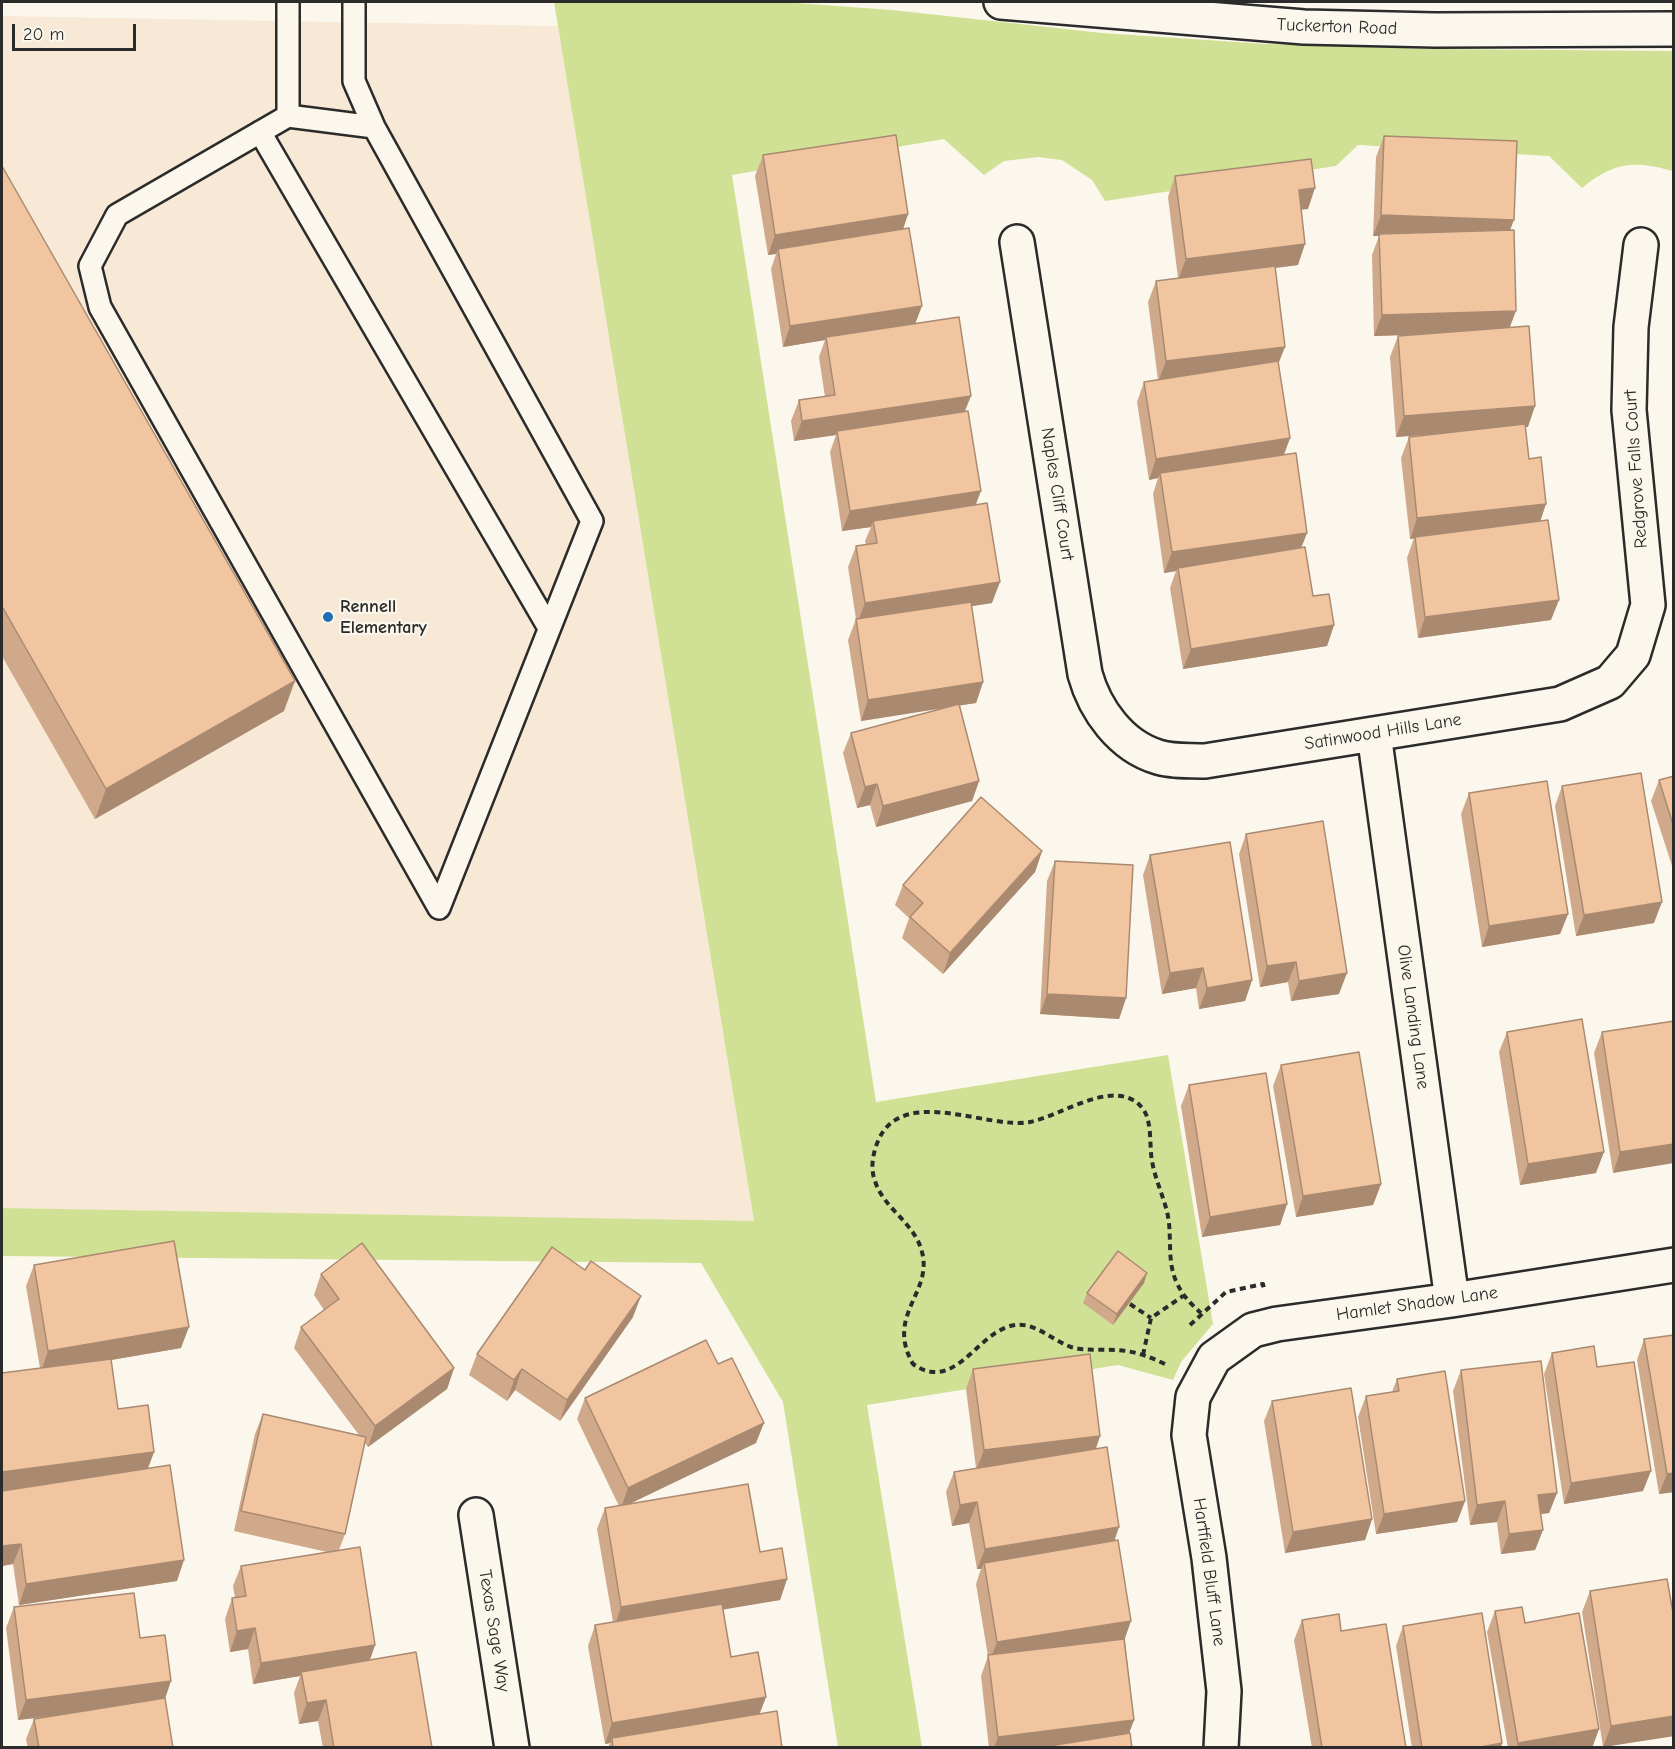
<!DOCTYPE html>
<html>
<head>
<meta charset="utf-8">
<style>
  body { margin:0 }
  #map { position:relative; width:1675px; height:1749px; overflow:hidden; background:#fbf7ec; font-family:"Comic Neue",sans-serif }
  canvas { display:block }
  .frame { position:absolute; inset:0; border:3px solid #2b2b2b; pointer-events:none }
  .scale { position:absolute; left:12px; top:24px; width:124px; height:27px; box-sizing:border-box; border:3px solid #2b2b2b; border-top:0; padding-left:8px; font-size:18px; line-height:21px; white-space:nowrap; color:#2b2b2b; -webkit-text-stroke:4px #fbf7ec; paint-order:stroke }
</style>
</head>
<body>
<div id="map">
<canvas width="1675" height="1749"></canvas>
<div class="frame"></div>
<div class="scale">20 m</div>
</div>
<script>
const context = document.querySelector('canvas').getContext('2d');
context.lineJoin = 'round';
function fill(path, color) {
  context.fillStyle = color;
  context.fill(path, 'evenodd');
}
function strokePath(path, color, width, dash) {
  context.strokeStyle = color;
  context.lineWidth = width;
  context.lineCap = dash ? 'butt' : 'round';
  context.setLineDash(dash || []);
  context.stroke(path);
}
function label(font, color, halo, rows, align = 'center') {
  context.font = font + ' "Comic Neue",sans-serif';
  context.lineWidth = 4.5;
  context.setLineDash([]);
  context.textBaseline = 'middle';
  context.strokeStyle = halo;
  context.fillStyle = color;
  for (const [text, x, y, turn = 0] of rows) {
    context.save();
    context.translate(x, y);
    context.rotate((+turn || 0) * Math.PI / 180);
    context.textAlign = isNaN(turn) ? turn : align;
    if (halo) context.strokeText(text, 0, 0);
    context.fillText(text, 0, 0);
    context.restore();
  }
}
const built = new Path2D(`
  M 2,16 L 558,26 L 754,1222 L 2,1208 Z`);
const green = new Path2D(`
  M 554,2 L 782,2 L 892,10 L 1102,33 L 1266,44 L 1433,49 L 1673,51 L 1673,171 C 1635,160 1613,162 1582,188 L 1549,156 L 1358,145 L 1336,166 L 1105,201 L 1092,180 L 1062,160 L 1038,157 L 1004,161 L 984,175 L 944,139 L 732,175 L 876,1102 L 1168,1055 L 1213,1324 L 1181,1362 L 1173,1380 L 1118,1365 L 867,1405 L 922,1747 L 838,1747 L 783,1402 L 701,1263 L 2,1256 L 2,1208 L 754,1221 Z`);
const path = new Path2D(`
  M 1130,1304 L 1151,1318
  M 1190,1325 L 1226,1292 L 1263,1284 L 1264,1289
  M 1143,1355 L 1151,1318 L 1183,1296
  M 1165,1364 C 1152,1358 1140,1353 1126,1351 C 1108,1348 1088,1352 1071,1347 C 1049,1339 1032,1318 1007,1327 C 974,1339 953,1392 913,1364 C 885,1315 933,1293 922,1252 C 915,1223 883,1208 875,1181 C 870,1168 873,1153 878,1141 C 902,1084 988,1130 1030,1122 C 1060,1116 1104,1084 1133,1100 C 1139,1103 1145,1110 1147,1117 C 1152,1132 1149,1150 1153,1166 C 1157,1185 1167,1204 1169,1223 C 1171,1242 1168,1263 1176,1281 C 1182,1295 1190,1303 1201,1313`);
const service = new Path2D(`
  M 354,2 L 354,81 L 374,127 L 592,521 L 439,908 L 100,307 L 90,266 L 117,215 L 288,116 L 374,127
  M 288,116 L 288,2
  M 260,132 L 549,628`);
const minor = new Path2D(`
  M 1017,242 L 1085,674 C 1095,710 1121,746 1158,757 C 1172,762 1191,760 1205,761 L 1560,704 L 1610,682 L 1633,655 L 1648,605 L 1629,410 L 1631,327 L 1641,245
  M 1374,734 L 1452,1300
  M 476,1515 L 512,1748
  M 1221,1748 L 1224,1691 L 1209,1558 L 1189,1435 L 1193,1397 L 1214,1358 L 1253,1330 L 1277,1324 L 1452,1300 L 1674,1265`);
const secondary = new Path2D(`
  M 1001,2 L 1304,27 L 1435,30 L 1674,29`);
const wall = new Path2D(`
  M 1384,136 L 1510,230 L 1510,328 L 1528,427 L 1525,427 L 1529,459 L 1540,521 L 1551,620 L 1418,638 L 1407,558 L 1414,538 L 1410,539 L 1401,458 L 1409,437 L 1443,433 L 1396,437 L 1390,357 L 1398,336 L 1424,334 L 1374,336 L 1372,255 L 1379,236 L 1373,236 L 1376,157 Z
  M 763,155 L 908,214 L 903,229 L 915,323 L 965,412 L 976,505 L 992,603 L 972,606 L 983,682 L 976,703 L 959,705 L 979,781 L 972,801 L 876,827 L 870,805 L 857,808 L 843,753 L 851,733 L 948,707 L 861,721 L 848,640 L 856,619 L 848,567 L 856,546 L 866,545 L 865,541 L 871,527 L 842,531 L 830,452 L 836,435 L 794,441 L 791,421 L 799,400 L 825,397 L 819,357 L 825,340 L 783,347 L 771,269 L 776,254 L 768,255 L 755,176 Z
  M 2,166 L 284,711 L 95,819 L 2,656 Z
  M 1175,176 L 1308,209 L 1301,209 L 1298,265 L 1275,268 L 1278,364 L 1290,438 L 1284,455 L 1307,533 L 1301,548 L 1313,596 L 1334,625 L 1327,646 L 1183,669 L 1170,588 L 1176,571 L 1164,573 L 1153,494 L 1158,478 L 1149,480 L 1137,402 L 1144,382 L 1158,380 L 1148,302 L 1156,281 L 1178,278 L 1168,197 Z
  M 1674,776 L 1674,872 L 1651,801 L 1659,780 Z
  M 1562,786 L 1654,923 L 1576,936 L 1555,806 Z
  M 1469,793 L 1568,914 L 1560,934 L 1482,947 L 1461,814 Z
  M 1246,834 L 1339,994 L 1291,1001 L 1288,982 L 1260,987 L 1239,854 Z
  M 1042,851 L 1035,872 L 943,974 L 902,938 L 909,918 L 895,905 L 903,885 Z
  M 1150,855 L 1252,980 L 1245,1001 L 1199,1009 L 1196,988 L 1162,994 L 1143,875 Z
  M 1055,861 L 1126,998 L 1119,1019 L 1040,1014 L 1047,881 Z
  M 1674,1021 L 1613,1173 L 1594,1053 L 1602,1032 Z
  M 1507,1032 L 1596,1173 L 1520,1185 L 1499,1052 Z
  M 1281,1065 L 1381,1184 L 1373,1205 L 1296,1217 L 1273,1086 Z
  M 1189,1085 L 1287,1204 L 1280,1225 L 1202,1237 L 1181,1106 Z
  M 34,1265 L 181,1348 L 111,1360 L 118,1409 L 154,1452 L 148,1468 L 177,1581 L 19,1605 L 13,1564 L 2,1566 L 2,1373 L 40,1368 L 26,1286 Z
  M 321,1274 L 454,1368 L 447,1389 L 368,1447 L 365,1443 L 345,1534 L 339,1550 L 375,1645 L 369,1660 L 432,1748 L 323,1748 L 318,1721 L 299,1724 L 294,1693 L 300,1676 L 253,1684 L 248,1649 L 230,1652 L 225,1619 L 232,1598 L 235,1598 L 233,1586 L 241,1566 L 327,1552 L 234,1531 L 255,1434 L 263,1414 L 359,1435 L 294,1348 L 301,1327 L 324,1310 L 314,1295 Z
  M 1144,1283 L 1113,1325 L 1083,1303 L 1087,1293 Z
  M 633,1317 L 560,1421 L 515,1390 L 507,1401 L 469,1375 L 477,1354 Z
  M 1644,1339 L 1674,1492 L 1659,1494 L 1637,1360 Z
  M 1552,1353 L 1597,1367 L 1643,1491 L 1564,1504 L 1544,1374 Z
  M 973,1369 L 1100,1436 L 1096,1449 L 1114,1541 L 1134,1720 L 1129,1733 L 1132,1748 L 989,1748 L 981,1676 L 988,1656 L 976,1584 L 981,1569 L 977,1569 L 969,1523 L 952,1526 L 946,1492 L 954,1472 L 976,1468 L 966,1389 Z
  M 1461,1370 L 1557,1493 L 1549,1513 L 1541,1514 L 1543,1530 L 1535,1550 L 1501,1554 L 1497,1522 L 1470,1525 L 1453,1391 Z
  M 1397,1379 L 1465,1501 L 1457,1522 L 1376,1534 L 1358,1417 L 1366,1396 L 1392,1392 Z
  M 585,1398 L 756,1443 L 629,1504 L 760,1552 L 787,1579 L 780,1600 L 723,1609 L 731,1657 L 766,1697 L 759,1714 L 782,1748 L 608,1748 L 610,1743 L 605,1744 L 588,1646 L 595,1625 L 613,1622 L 597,1529 L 605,1508 L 619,1506 L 577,1419 Z
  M 1272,1401 L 1372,1519 L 1365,1540 L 1285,1553 L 1264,1421 Z
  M 1590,1591 L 1674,1618 L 1674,1736 L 1603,1747 L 1582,1612 Z
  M 14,1607 L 140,1638 L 165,1698 L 173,1748 L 28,1748 L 26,1739 L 34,1719 L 45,1717 L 18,1720 L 6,1628 Z
  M 1495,1611 L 1525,1623 L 1599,1729 L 1592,1748 L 1508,1748 L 1487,1632 Z
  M 1302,1620 L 1341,1631 L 1406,1748 L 1312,1748 L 1294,1640 Z
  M 1403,1626 L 1501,1748 L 1412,1748 L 1396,1646 Z`);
const shadedWall = new Path2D(`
  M 1315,188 L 1308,209 L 1291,211 L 1299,190 Z
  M 908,214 L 901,235 L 778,249 L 776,254 L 768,255 L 775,235 Z
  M 1381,215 L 1514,220 L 1506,240 L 1379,234 L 1379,236 L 1373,236 Z
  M 1305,244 L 1298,265 L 1178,280 L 1186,259 Z
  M 922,306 L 914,327 L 826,337 L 825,340 L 783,347 L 790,326 Z
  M 1516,311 L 1508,332 L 1374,336 L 1382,315 Z
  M 1285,347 L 1277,367 L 1158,382 L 1166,361 Z
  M 971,396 L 963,416 L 837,431 L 836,435 L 794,441 L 802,421 Z
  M 1535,406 L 1528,427 L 1396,437 L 1404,416 Z
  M 1290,438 L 1282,459 L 1160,473 L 1158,478 L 1149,480 L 1156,459 Z
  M 981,491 L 973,512 L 873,521 L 871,527 L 842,531 L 850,511 Z
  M 1546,504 L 1539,525 L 1410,539 L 1417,518 Z
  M 1307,533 L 1299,553 L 1178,568 L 1176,571 L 1164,573 L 1172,552 Z
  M 1000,582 L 992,603 L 857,624 L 865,603 Z
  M 1559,600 L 1551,620 L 1418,638 L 1425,617 Z
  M 1334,625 L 1327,646 L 1183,669 L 1191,649 Z
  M 295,681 L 284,711 L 95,819 L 106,789 Z
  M 983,682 L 976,703 L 861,721 L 868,700 Z
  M 979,781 L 972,801 L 876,827 L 883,806 Z
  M 877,784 L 870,805 L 857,808 L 865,787 Z
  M 1042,851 L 1035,872 L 943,974 L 950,953 Z
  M 1662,902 L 1654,923 L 1576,936 L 1584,915 Z
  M 1568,914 L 1560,934 L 1482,947 L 1489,926 Z
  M 1296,962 L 1288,982 L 1260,987 L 1267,966 Z
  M 1203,968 L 1196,988 L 1162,994 L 1170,973 Z
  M 1347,973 L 1339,994 L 1291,1001 L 1299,981 Z
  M 1252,980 L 1245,1001 L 1199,1009 L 1207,988 Z
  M 1047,994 L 1126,998 L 1119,1019 L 1040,1014 Z
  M 1674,1144 L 1674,1163 L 1613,1173 L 1620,1152 Z
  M 1604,1152 L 1596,1173 L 1520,1185 L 1528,1164 Z
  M 1381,1184 L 1373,1205 L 1296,1217 L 1303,1196 Z
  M 1287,1204 L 1280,1225 L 1202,1237 L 1210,1217 Z
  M 1147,1273 L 1144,1283 L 1113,1325 L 1117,1314 Z
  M 641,1296 L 633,1317 L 560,1421 L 567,1400 Z
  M 189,1327 L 181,1348 L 41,1372 L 48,1351 Z
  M 454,1368 L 447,1389 L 368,1447 L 375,1426 Z
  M 522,1369 L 515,1390 L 507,1401 L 514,1380 Z
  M 764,1423 L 756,1443 L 621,1508 L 628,1488 Z
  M 1100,1436 L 1093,1456 L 976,1471 L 984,1450 Z
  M 154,1452 L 146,1473 L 2,1492 L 2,1472 Z
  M 1651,1471 L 1643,1491 L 1564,1504 L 1571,1483 Z
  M 1674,1473 L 1674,1492 L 1659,1494 L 1667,1474 Z
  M 1557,1493 L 1549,1513 L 1531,1515 L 1538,1495 Z
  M 1465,1501 L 1457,1522 L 1376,1534 L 1384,1514 Z
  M 1505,1501 L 1497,1522 L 1470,1525 L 1477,1505 Z
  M 977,1502 L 969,1523 L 952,1526 L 960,1505 Z
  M 1372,1519 L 1365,1540 L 1285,1553 L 1293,1532 Z
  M 1119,1527 L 1112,1548 L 984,1563 L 981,1569 L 977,1569 L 985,1549 Z
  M 1543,1530 L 1535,1550 L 1501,1554 L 1509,1534 Z
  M 21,1544 L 13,1564 L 2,1566 L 2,1546 Z
  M 184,1560 L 177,1581 L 19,1605 L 26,1584 Z
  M 787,1579 L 780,1600 L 614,1628 L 621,1607 Z
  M 1131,1621 L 1124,1641 L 989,1663 L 997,1642 Z
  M 255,1628 L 248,1649 L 230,1652 L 237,1631 Z
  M 375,1645 L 368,1666 L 301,1672 L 300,1676 L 253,1684 L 261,1663 Z
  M 171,1681 L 164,1702 L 18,1720 L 26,1700 Z
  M 766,1697 L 758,1718 L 612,1738 L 610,1743 L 605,1744 L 612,1723 Z
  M 326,1700 L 318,1721 L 299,1724 L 307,1703 Z
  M 1674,1716 L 1674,1736 L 1603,1747 L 1611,1726 Z
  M 1134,1720 L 1126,1741 L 1071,1748 L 994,1748 L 998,1737 Z
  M 1599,1729 L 1592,1748 L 1517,1748 L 1518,1743 Z
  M 1502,1743 L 1501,1748 L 1476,1748 Z`);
const building = new Path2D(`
  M 896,135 L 908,214 L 775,235 L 763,155 Z
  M 1384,136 L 1517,141 L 1514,220 L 1381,215 Z
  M 1311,159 L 1315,188 L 1299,190 L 1305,244 L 1186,259 L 1175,176 Z
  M 2,166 L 295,681 L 106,789 L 3,608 L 2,609 Z
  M 909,228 L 922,306 L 790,326 L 778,249 Z
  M 1514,230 L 1516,311 L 1382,315 L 1379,234 Z
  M 1275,266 L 1285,347 L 1166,361 L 1156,281 Z
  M 959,317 L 971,396 L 802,421 L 799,400 L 835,395 L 826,337 Z
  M 1529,326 L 1535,406 L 1404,416 L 1398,336 Z
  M 1278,361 L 1290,438 L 1156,459 L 1144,382 Z
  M 968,411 L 981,491 L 850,511 L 837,431 Z
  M 1525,424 L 1529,459 L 1541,457 L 1546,504 L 1417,518 L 1409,437 Z
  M 1296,453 L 1307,533 L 1172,552 L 1160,473 Z
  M 987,503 L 1000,582 L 865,603 L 856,546 L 877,543 L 873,521 Z
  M 1548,520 L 1559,600 L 1425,617 L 1415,537 Z
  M 1305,547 L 1313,596 L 1329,594 L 1334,625 L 1191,649 L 1178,568 Z
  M 971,602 L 983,682 L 868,700 L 856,619 Z
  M 959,704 L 979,781 L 883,806 L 877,784 L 865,787 L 851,733 Z
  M 1641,773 L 1662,902 L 1584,915 L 1562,786 Z
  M 1674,776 L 1674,828 L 1659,780 Z
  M 1547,781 L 1568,914 L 1489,926 L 1469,793 Z
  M 981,797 L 1042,851 L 950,953 L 910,917 L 923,903 L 903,885 Z
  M 1323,821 L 1347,973 L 1299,981 L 1296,962 L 1267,966 L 1246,834 Z
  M 1230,842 L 1252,980 L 1207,988 L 1203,968 L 1170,973 L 1150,855 Z
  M 1055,861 L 1133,865 L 1126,998 L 1047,994 Z
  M 1582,1019 L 1604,1152 L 1528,1164 L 1507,1032 Z
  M 1674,1021 L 1674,1144 L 1620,1152 L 1602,1032 Z
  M 1359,1052 L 1381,1184 L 1303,1196 L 1281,1065 Z
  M 1266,1073 L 1287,1204 L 1210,1217 L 1189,1085 Z
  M 174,1241 L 189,1327 L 48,1351 L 34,1265 Z
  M 362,1243 L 454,1368 L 375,1426 L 301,1327 L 339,1299 L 321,1274 Z
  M 552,1247 L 585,1270 L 591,1261 L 641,1296 L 567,1400 L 522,1369 L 514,1380 L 477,1354 Z
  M 1118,1251 L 1147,1273 L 1117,1314 L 1087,1293 Z
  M 1674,1335 L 1674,1473 L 1667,1474 L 1644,1339 Z
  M 706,1340 L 718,1364 L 732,1358 L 764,1423 L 628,1488 L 585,1398 Z
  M 1594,1346 L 1597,1367 L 1634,1362 L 1651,1471 L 1571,1483 L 1552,1353 Z
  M 1090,1354 L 1100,1436 L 984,1450 L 973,1369 Z
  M 111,1359 L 118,1409 L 148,1405 L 154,1452 L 2,1472 L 2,1373 Z
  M 1541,1361 L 1557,1493 L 1538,1495 L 1543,1530 L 1509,1534 L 1505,1501 L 1477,1505 L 1461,1370 Z
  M 1445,1371 L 1465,1501 L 1384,1514 L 1366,1396 L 1399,1391 L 1397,1379 Z
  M 1351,1388 L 1372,1519 L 1293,1532 L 1272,1401 Z
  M 263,1414 L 366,1437 L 345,1534 L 241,1511 Z
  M 1107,1447 L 1119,1527 L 985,1549 L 977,1502 L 960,1505 L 954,1472 Z
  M 170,1465 L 184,1560 L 26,1584 L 21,1544 L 2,1546 L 2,1491 Z
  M 748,1484 L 760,1552 L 782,1548 L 787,1579 L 621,1607 L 605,1508 Z
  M 1118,1540 L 1131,1621 L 997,1642 L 984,1563 Z
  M 360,1547 L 375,1645 L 261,1663 L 255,1628 L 237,1631 L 232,1598 L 246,1596 L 241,1566 Z
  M 1667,1579 L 1674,1618 L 1674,1716 L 1611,1726 L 1590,1591 Z
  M 134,1593 L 140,1638 L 165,1635 L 171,1681 L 26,1700 L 14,1607 Z
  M 722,1604 L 731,1657 L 758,1652 L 766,1697 L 612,1723 L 595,1625 Z
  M 1522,1607 L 1525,1623 L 1579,1613 L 1599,1729 L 1518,1743 L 1495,1611 Z
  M 1482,1613 L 1502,1743 L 1476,1748 L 1422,1748 L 1403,1626 Z
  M 1339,1614 L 1341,1631 L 1386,1624 L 1406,1748 L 1322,1748 L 1302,1620 Z
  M 1124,1639 L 1134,1720 L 998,1737 L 988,1655 Z
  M 416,1652 L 432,1748 L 334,1748 L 326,1700 L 307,1703 L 301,1672 Z
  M 165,1698 L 173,1748 L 39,1748 L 34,1719 Z
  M 777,1711 L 782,1748 L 613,1748 L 612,1738 Z
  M 1130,1733 L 1132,1748 L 1037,1748 Z`);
const markers = [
  [328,617,6,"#1f6fb2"]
];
const streetNames = [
  ["Tuckerton Road",1337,27,2],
  ["Redgrove Falls Court",1636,469,-94],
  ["Naples Cliff Court",1057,494,81],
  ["Satinwood Hills Lane",1383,732,-9],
  ["Olive Landing Lane",1413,1017,82],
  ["Hamlet Shadow Lane",1417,1304,-8],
  ["Hartfield Bluff Lane",1209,1572,82],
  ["Texas Sage Way",494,1631,81]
];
const poiNames = [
  ["Rennell",340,607],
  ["Elementary",340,628]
];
fill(built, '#f8e8d6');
fill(green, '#d0e195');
strokePath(service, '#2b2b2b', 26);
strokePath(minor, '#2b2b2b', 38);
strokePath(secondary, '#2b2b2b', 38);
strokePath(path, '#2b2b2b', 4, [6, 4.5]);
strokePath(service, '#fbf7ec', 21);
strokePath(minor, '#fbf7ec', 33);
strokePath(secondary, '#fbf7ec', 33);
fill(wall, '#d0a98a');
fill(shadedWall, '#a98a71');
fill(building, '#f2c5a1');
strokePath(building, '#a98a71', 1.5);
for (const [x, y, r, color] of markers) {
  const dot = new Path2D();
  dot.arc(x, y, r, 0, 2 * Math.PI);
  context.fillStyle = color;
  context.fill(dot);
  strokePath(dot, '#fbf7ec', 2);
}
label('18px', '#2b2b2b', '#fbf7ec', streetNames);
label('bold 18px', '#2b2b2b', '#fbf7ec', poiNames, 'left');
</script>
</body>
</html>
